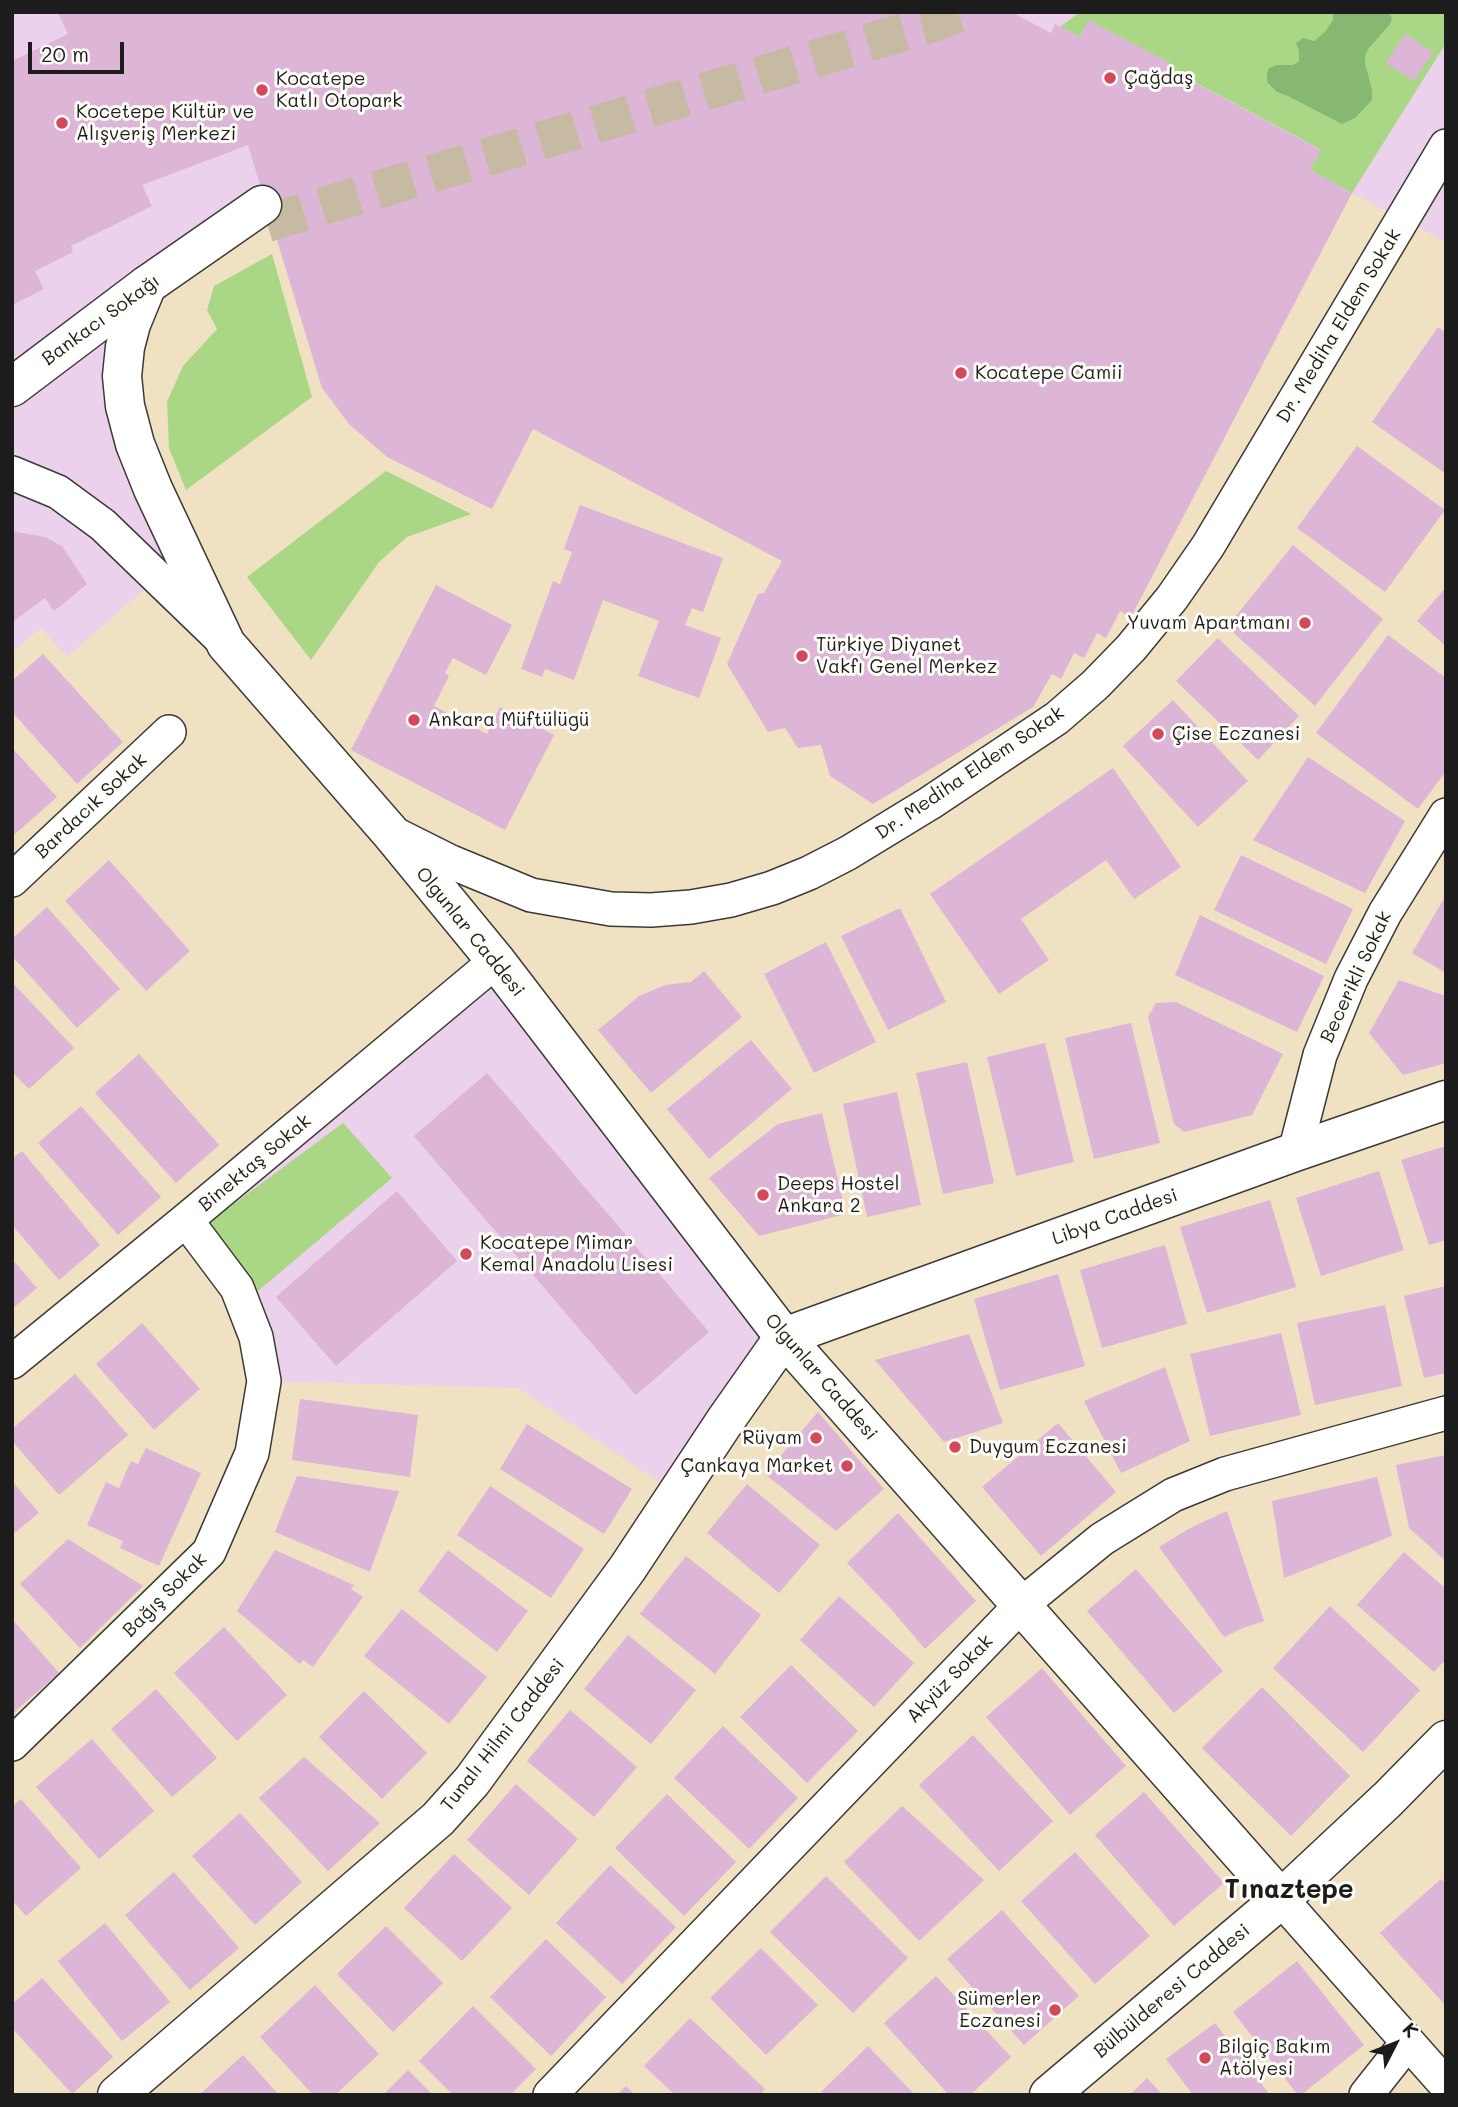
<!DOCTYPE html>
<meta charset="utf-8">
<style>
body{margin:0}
#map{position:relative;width:1458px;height:2107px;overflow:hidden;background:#f0e1c3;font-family:Mali,sans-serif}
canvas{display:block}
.frame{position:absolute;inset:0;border:14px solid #1c1c1c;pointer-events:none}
.north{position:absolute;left:1360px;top:2009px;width:70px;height:70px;-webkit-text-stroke:5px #fdfcf7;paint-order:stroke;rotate:48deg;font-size:19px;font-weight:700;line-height:28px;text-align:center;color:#1c1c1c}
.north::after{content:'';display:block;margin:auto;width:24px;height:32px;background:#1c1c1c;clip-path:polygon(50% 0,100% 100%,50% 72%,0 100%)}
.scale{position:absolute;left:28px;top:42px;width:96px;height:32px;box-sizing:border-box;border:4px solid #1c1c1c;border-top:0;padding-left:9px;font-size:21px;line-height:24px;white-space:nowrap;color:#1c1c1c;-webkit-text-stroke:5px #fdfcf7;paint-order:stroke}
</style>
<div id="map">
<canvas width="1458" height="2107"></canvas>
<div class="frame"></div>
<div class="north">K</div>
<div class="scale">20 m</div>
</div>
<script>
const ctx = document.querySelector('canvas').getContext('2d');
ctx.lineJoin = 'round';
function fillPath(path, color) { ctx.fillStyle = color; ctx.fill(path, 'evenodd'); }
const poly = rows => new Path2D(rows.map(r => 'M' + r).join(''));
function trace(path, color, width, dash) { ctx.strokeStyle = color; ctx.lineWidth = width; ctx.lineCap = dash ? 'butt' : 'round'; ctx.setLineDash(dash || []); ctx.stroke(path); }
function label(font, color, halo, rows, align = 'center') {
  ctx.font = font + ' Mali,sans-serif'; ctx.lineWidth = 6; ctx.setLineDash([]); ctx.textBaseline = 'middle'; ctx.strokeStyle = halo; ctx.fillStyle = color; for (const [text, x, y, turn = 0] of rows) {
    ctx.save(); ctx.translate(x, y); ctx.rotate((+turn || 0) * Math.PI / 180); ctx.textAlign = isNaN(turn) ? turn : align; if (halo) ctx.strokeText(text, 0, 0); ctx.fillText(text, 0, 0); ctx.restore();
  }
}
fillPath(poly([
 [12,12,963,12,924,26,267,223,191,255,125,347,180,548,158,577,67,657,41,628,12,653],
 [1011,12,1446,12,1446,242,1352,193,1320,150,1168,68,1170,63,1088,21,1080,37,1056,24,1051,33],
 [496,961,784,1337,676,1493,518,1388,264,1381,186,1220]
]), '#ebd1eb');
fillPath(poly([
 [1080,12,1446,12,1446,43,1352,193,1310,170,1320,149,1168,68,1170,63,1088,21,1080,37,1060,27],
 [272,254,312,397,186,490,169,448,167,402,183,366,217,329,207,310,214,286],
 [386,471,471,514,407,537,379,562,311,660,247,577],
 [343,1123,392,1178,258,1291,204,1226]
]), '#a9d785');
fillPath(poly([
 [1333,12,1388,12,1392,18,1390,24,1369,48,1365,56,1365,63,1372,90,1372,100,1355,118,1342,124,1288,96,1277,92,1267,82,1267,73,1269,68,1277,65,1293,65,1299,61,1299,51,1296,43,1303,38,1314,41,1325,32,1333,20]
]), '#86b872');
fillPath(poly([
 [58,12,1011,12,1051,33,1055,24,1080,37,1088,20,1170,63,1167,68,1321,150,1310,170,1352,193,1131,617,1120,611,1106,638,1097,633,1084,658,1074,653,1061,679,1052,674,1033,707,873,804,830,776,821,745,798,748,785,728,768,732,727,664,758,594,764,593,782,561,533,429,492,509,387,457,349,424,322,388,248,145,142,185,152,206,71,246,73,252,35,271,44,289,12,305,12,61,68,34],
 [1405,34,1433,52,1414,81,1386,63],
 [1438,327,1446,333,1446,474,1372,422],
 [1357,446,1445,510,1385,592,1297,528],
 [580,505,723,558,703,612,692,608,685,625,721,638,699,698,638,676,659,621,603,600,574,680,545,669,542,677,521,669,553,581,560,584,572,552,564,549],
 [12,531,45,537,62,546,87,584,54,611,45,598,14,621],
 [1293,545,1383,619,1315,706,1227,627],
 [436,585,512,625,486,675,453,658,445,673,449,676,434,706,487,734,500,707,554,735,505,830,351,750],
 [1446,587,1446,646,1417,621],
 [1388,635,1446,678,1446,771,1418,809,1316,733],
 [1218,638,1299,716,1258,760,1176,681],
 [43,654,123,742,77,784,12,712,12,681],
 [1173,700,1248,781,1198,827,1123,746],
 [12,748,57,797,14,835,12,833],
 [1308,757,1405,821,1365,893,1253,840],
 [1113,768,1181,867,1134,899,1106,860,1021,919,1049,960,999,994,930,894],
 [1241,855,1353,909,1326,964,1214,910],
 [109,860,190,951,146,991,65,901],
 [1446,895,1446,973,1412,953],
 [47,907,120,989,77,1028,12,956,12,939],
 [900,908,946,1002,888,1030,841,936],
 [1200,915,1324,976,1297,1032,1175,975],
 [826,942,876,1042,814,1073,764,974],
 [704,971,742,1017,651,1093,598,1030,639,996,665,985,691,982],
 [1399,980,1446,996,1446,1063,1403,1075,1369,1033],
 [12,982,74,1048,29,1089,12,1072],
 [1176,1002,1283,1054,1252,1115,1184,1132,1174,1124,1148,1017,1156,1003],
 [1131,1023,1160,1143,1094,1159,1065,1038],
 [751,1040,792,1089,709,1159,667,1109],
 [1045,1043,1074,1162,1016,1176,987,1057],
 [139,1054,219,1145,176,1183,95,1093],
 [967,1062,994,1183,943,1194,916,1073],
 [487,1073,709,1332,636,1395,414,1136],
 [897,1092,921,1205,867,1217,843,1104],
 [81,1106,161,1197,118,1235,38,1143],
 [822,1113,846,1214,759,1236,709,1178,778,1124],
 [1446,1146,1446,1240,1429,1245,1401,1160],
 [22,1151,100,1245,59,1280,12,1225,12,1159],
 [1379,1171,1404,1250,1321,1276,1296,1198],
 [397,1191,457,1261,336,1366,276,1297],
 [1270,1200,1296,1287,1207,1313,1180,1227],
 [1165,1245,1187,1324,1102,1348,1080,1270],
 [12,1259,37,1288,12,1309],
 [1058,1274,1085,1366,1000,1390,974,1299],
 [1446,1286,1446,1373,1424,1378,1404,1296],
 [1385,1305,1402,1386,1315,1405,1297,1323],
 [142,1323,200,1389,154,1430,96,1364],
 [1281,1333,1301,1415,1210,1436,1190,1354],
 [969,1334,1003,1423,944,1442,875,1360],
 [1165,1367,1190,1441,1121,1473,1084,1401],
 [75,1374,128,1435,59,1495,12,1441,12,1429],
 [300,1399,418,1415,410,1477,292,1460],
 [818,1412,884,1489,836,1531,765,1474],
 [1058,1423,1116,1492,1041,1556,982,1487],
 [527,1424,632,1489,604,1534,500,1469],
 [146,1448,201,1473,159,1566,120,1548,123,1541,87,1525,106,1482,119,1488,131,1461,138,1464],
 [1446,1455,1446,1561,1409,1528,1396,1465],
 [297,1476,399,1491,370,1572,275,1532],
 [1377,1477,1392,1536,1284,1578,1272,1501],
 [12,1481,39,1513,12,1535],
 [747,1484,820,1545,779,1593,707,1533],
 [490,1486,584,1549,551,1598,457,1535],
 [1227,1511,1264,1621,1243,1628,1224,1637,1159,1547,1190,1528],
 [898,1513,976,1601,925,1649,890,1608,847,1563],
 [68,1539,143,1586,80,1648,20,1584],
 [275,1550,354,1585,351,1589,363,1597,313,1667,303,1660,300,1664,237,1611],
 [448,1550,528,1611,497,1652,418,1591],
 [1404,1552,1446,1589,1446,1659,1434,1672,1357,1605],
 [686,1556,761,1615,715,1674,640,1614],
 [1136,1569,1223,1671,1174,1713,1087,1611],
 [839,1596,914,1663,874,1707,800,1640],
 [1330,1606,1420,1690,1363,1752,1273,1668],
 [402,1609,487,1677,449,1724,364,1656],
 [12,1619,59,1673,12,1714],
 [224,1627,287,1695,237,1741,174,1673],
 [628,1635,696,1690,651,1744,584,1689],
 [791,1665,858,1731,807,1783,740,1717],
 [1042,1668,1126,1766,1070,1815,986,1717],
 [1262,1687,1350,1776,1291,1836,1202,1748],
 [156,1689,217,1758,172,1797,111,1729],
 [364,1691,427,1753,382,1799,319,1737],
 [570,1710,637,1767,594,1817,527,1761],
 [723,1726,798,1798,749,1849,674,1778],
 [973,1735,1053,1821,999,1871,919,1785],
 [92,1739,154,1811,99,1859,36,1787],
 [304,1757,380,1823,328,1871,259,1798],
 [516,1784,578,1839,529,1895,467,1840],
 [1144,1792,1224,1883,1174,1926,1095,1835],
 [667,1794,736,1862,684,1916,615,1848],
 [21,1799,81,1868,26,1916,12,1900,12,1807],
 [902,1806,984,1880,919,1941,844,1862],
 [240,1813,302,1882,255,1925,192,1856],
 [1075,1852,1150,1936,1095,1984,1021,1901],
 [454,1854,512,1908,462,1961,404,1908],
 [610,1865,676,1927,622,1984,556,1923],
 [174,1872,239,1948,190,1990,125,1915],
 [826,1876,908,1958,853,2013,770,1932],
 [1441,1879,1446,1884,1446,2006,1380,1933],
 [1002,1910,1079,1996,1024,2045,947,1959],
 [105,1923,170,2002,122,2041,58,1961],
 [386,1926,443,1983,393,2032,337,1974],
 [546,1939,606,1997,551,2056,490,1997],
 [761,1948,818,2005,766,2055,710,1998],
 [1297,1961,1364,2045,1301,2095,1298,2095,1233,2012],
 [936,1976,1011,2057,970,2095,949,2095,884,2023],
 [42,1978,113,2057,72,2094,12,2028,12,2004],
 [315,1985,379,2054,335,2095,313,2095,260,2037],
 [473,2006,536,2069,510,2095,453,2095,419,2061],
 [690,2018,765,2089,760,2095,675,2095,644,2066],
 [1215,2023,1270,2095,1193,2095,1166,2059],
 [868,2046,915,2095,824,2095,821,2092],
 [243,2055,279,2095,199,2095],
 [408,2070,433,2095,383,2095],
 [1147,2078,1163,2095,1130,2095],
 [626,2086,635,2095,617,2095]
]), '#ddb5d7');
trace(poly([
 [267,223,924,26,963,12]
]), '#c6baa2', 38, [38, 19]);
const minor = poly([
 [12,473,58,492,103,525,219,637],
 [391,832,451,862,531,895,611,909,651,910,691,907,731,900,772,888,809,873,848,853,930,803,1057,718,1095,685,1131,648,1172,598,1208,546,1446,146],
 [12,880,169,732],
 [1295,1152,1320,1055,1351,979,1385,913,1446,815],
 [12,1362,186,1220,496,961],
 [12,1744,209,1552,252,1453,264,1381,256,1337,237,1288,186,1220],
 [1281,1899,1446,2085],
 [550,2095,1021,1605,1102,1539,1173,1495,1225,1474,1446,1413],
 [1366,2095,1407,2043]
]);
const tertiary = poly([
 [147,285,131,324,125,347,122,376,125,406,135,444,153,489,226,644,390,832,496,961,784,1337,1281,1899]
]);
const secondary = poly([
 [12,387,147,285,262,205],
 [117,2095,438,1819,472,1781,627,1569,725,1421,784,1337,1295,1152,1446,1100],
 [1049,2095,1281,1899,1388,1799,1446,1740]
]);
trace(minor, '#3c3a35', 36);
trace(tertiary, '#3c3a35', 41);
trace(secondary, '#3c3a35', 41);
trace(minor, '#fff', 33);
trace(tertiary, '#fff', 38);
trace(secondary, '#fff', 38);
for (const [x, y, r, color] of [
 [1110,78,7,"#d1495b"],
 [262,90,7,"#d1495b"],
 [62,123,7,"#d1495b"],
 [961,373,7,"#d1495b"],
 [1305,623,7,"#d1495b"],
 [802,656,7,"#d1495b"],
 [414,720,7,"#d1495b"],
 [1158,734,7,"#d1495b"],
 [763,1195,7,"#d1495b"],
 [466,1254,7,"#d1495b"],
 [816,1438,7,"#d1495b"],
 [955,1447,7,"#d1495b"],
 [847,1466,7,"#d1495b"],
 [1055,2010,7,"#d1495b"],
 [1205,2058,7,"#d1495b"]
]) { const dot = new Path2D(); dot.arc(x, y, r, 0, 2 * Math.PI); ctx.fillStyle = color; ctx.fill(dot); trace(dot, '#fdfcf7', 2.5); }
label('19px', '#1c1c1c', '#fdfcf7', [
 ["Çağdaş",1124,78],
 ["Kocatepe",276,79],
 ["Katlı Otopark",276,101],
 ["Kocetepe Kültür ve",76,112],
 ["Alışveriş Merkezi",76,134],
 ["Kocatepe Camii",975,373],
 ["Yuvam Apartmanı",1291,623,"right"],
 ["Türkiye Diyanet",816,645],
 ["Vakfı Genel Merkez",816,667],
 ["Ankara Müftülügü",428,720],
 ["Çise Eczanesi",1172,734],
 ["Deeps Hostel",777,1184],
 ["Ankara 2",777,1206],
 ["Kocatepe Mimar",480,1243],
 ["Kemal Anadolu Lisesi",480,1265],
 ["Rüyam",802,1438,"right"],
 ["Duygum Eczanesi",969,1447],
 ["Çankaya Market",833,1466,"right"],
 ["Sümerler",1041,1999,"right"],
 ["Eczanesi",1041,2021,"right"],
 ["Bilgiç Bakım",1219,2047],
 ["Atölyesi",1219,2069]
], 'left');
label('19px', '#1c1c1c', '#fdfcf7', [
 ["Bankacı Sokağı",101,320,-36],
 ["Dr. Mediha Eldem Sokak",1339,326,-59],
 ["Dr. Mediha Eldem Sokak",970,773,-34],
 ["Bardacık Sokak",91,806,-43],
 ["Olgunlar Caddesi",470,932,51],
 ["Becerikli Sokak",1356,977,-65],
 ["Binektaş Sokak",255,1163,-40],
 ["Libya Caddesi",1115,1217,-20],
 ["Olgunlar Caddesi",821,1377,49],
 ["Bağış Sokak",165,1595,-45],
 ["Akyüz Sokak",950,1679,-46],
 ["Tunalı Hilmi Caddesi",503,1735,-52],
 ["Bülbülderesi Caddesi",1172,1991,-40]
]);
label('bold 26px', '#1c1c1c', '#fdfcf7', [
 ["Tınaztepe",1289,1890]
]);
</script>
